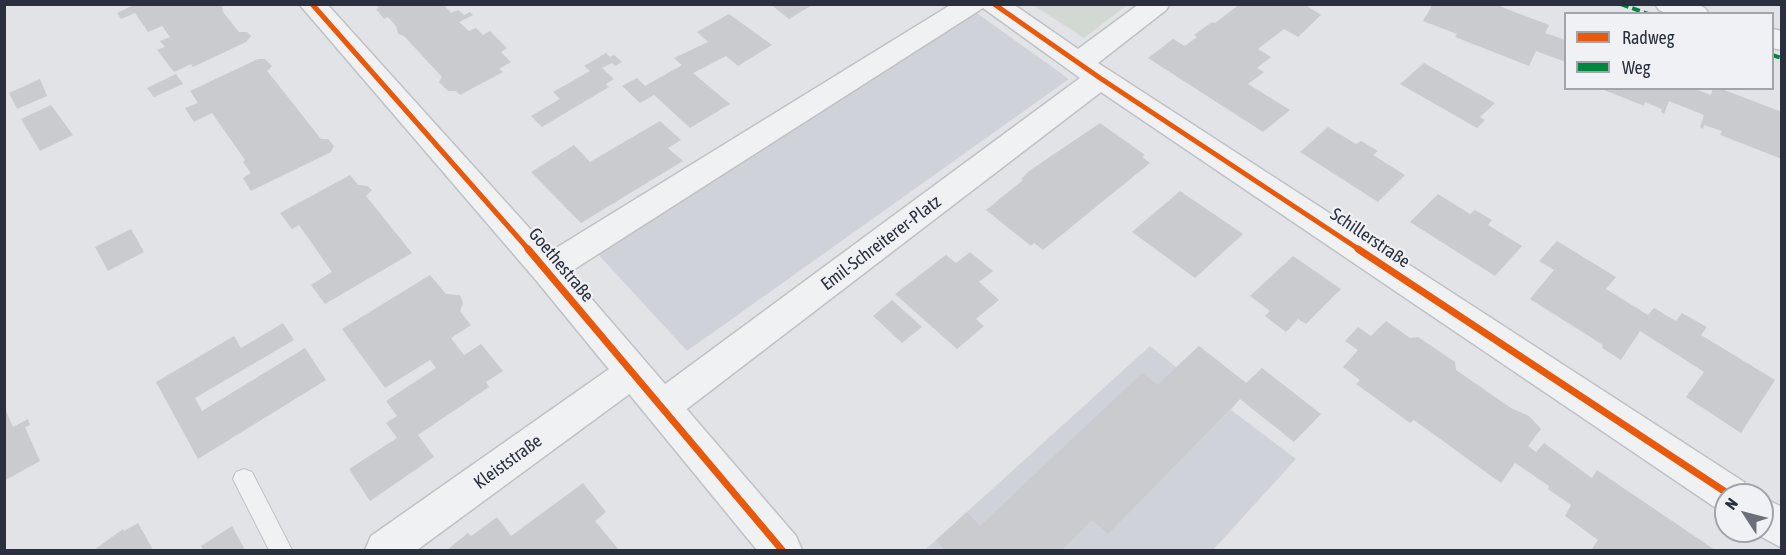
<!DOCTYPE html>
<meta charset="utf-8">
<style>
body{margin:0}
#map{position:relative;width:1786px;height:555px;overflow:hidden;background:#e1e3e6;font-family:"Asap Condensed",sans-serif}
canvas{display:block}
.frame{position:absolute;inset:0;border:6px solid #2a303d;pointer-events:none}
.legend{position:absolute;left:1564px;top:12px;width:210px;height:78px;box-sizing:border-box;background:#eff1f5;border:2px solid #a0a4ab;margin:0;padding:8px 10px;list-style:none;font-size:18px;color:#2a303d}
.legend li{display:flex;align-items:center;gap:12px;height:30px}
.legend b{width:30px;border:2px solid #a0a4ab}
.north{position:absolute;left:1714px;top:483px;width:60px;height:60px;box-sizing:border-box;background:#eff1f5;border:2px solid #a0a4ab;border-radius:50%;rotate:306deg;font-size:16px;font-weight:700;line-height:24px;text-align:center;color:#2a303d}
.north::after{content:'';display:block;margin:auto;width:21px;height:27px;background:#6a6f78;clip-path:polygon(50% 0,100% 100%,50% 72%,0 100%)}
</style>
<div id="map">
<canvas width="1786" height="555"></canvas>
<div class="frame"></div>
<ul class="legend">
<li><b style="height:8px;background:#e8590c"></b>Radweg</li>
<li><b style="height:8px;background:#00873e"></b>Weg</li>
</ul>
<div class="north">N</div>
</div>
<script>
const ctx = document.querySelector('canvas').getContext('2d');
ctx.lineJoin = 'round';
function fillPath(path, color) { ctx.fillStyle = color; ctx.fill(path, 'evenodd'); }
const poly = rows => new Path2D(rows.map(r => 'M' + r).join(''));
function trace(path, color, width, dash) { ctx.strokeStyle = color; ctx.lineWidth = width; ctx.lineCap = dash ? 'butt' : 'round'; ctx.setLineDash(dash || []); ctx.stroke(path); }
function label(font, color, halo, rows, align = 'center') {
  ctx.font = font + ' "Asap Condensed",sans-serif'; ctx.lineWidth = 4.5; ctx.setLineDash([]); ctx.textBaseline = 'middle'; ctx.strokeStyle = halo; ctx.fillStyle = color; for (const [text, x, y, turn = 0] of rows) {
    ctx.save(); ctx.translate(x, y); ctx.rotate((+turn || 0) * Math.PI / 180); ctx.textAlign = isNaN(turn) ? turn : align; if (halo) ctx.strokeText(text, 0, 0); ctx.fillText(text, 0, 0); ctx.restore();
  }
}
fillPath(poly([
 [974,11,1069,79,687,351,597,253],
 [1150,346,1176,367,1199,346,1250,386,1231,410,1296,459,1213,550,925,550]
]), '#d0d2d9');
fillPath(poly([
 [1033,5,1127,5,1084,38]
]), '#d2d9d2');
fillPath(poly([
 [376,4,443,4,451,13,458,10,464,15,470,12,473,15,459,22,469,31,476,28,483,35,490,31,507,48,501,52,511,62,499,69,503,72,460,95,456,91,448,91,439,82,442,77,404,36,398,34,396,26,388,17,384,19,376,9,379,8],
 [770,4,814,4,789,19],
 [1240,4,1304,4,1321,15,1298,37,1284,29,1258,49,1271,57,1257,68,1264,72,1248,84,1290,110,1263,132,1148,58,1173,39,1185,46,1197,37,1194,35,1212,22,1215,23],
 [1433,4,1494,4,1549,25,1545,33,1566,40,1566,62,1536,51,1529,66,1455,37,1457,34,1423,21],
 [134,5,218,5,222,6,223,12,239,32,247,32,251,36,246,42,193,67,191,64,174,72,157,50,165,47,160,41,170,37,162,26,148,32,135,13,121,19,117,13],
 [729,14,772,45,738,66,726,56,693,73,730,104,690,128,654,95,640,103,622,86,637,78,645,86,682,65,674,58,708,42,697,32],
 [606,53,610,57,614,55,622,62,615,66,612,63,602,68,614,79,606,84,609,87,542,127,531,116,560,99,553,92,590,71,584,66],
 [258,59,265,59,272,66,267,71,276,82,321,139,328,139,334,146,331,152,251,191,243,178,251,173,243,162,245,160,212,113,194,122,185,108,198,103,190,91],
 [1424,63,1495,103,1480,117,1485,120,1477,128,1400,84],
 [176,74,183,84,154,97,147,88],
 [40,79,47,96,17,109,9,93],
 [1599,88,1692,88,1711,95,1713,88,1719,88,1782,112,1782,159,1720,135,1722,131,1704,125,1703,129,1700,127,1704,115,1669,101,1664,114,1661,112,1662,109,1645,102,1644,106],
 [51,105,73,135,40,151,21,119],
 [660,121,681,140,668,148,683,161,581,223,531,172,574,145,590,162],
 [1100,123,1145,155,1142,157,1150,163,1043,250,1034,243,1031,246,986,210,1023,180,1021,179,1029,171],
 [1328,127,1356,144,1361,141,1378,151,1373,155,1405,175,1378,202,1300,152],
 [350,175,358,185,367,186,372,190,366,196,412,253,325,304,311,285,332,272,299,225,292,229,280,213],
 [1180,191,1243,234,1195,278,1132,232],
 [1438,194,1470,214,1475,210,1492,220,1488,225,1522,246,1495,276,1410,222],
 [131,229,144,252,108,271,95,247],
 [1557,241,1616,277,1606,289,1648,315,1654,308,1676,321,1682,313,1707,327,1701,335,1775,380,1741,433,1686,397,1704,372,1684,359,1640,331,1621,360,1602,348,1603,345,1530,299,1554,270,1539,261],
 [970,252,993,271,979,282,999,300,976,319,984,326,957,349,895,294,946,255,956,263],
 [1293,256,1341,289,1306,324,1298,319,1286,332,1265,316,1270,311,1250,296],
 [430,275,446,294,460,295,463,303,460,311,471,325,451,338,464,355,481,344,503,371,486,382,489,387,418,435,434,457,370,501,349,469,397,438,386,423,397,416,386,401,436,368,430,360,385,388,342,329],
 [892,300,922,327,902,343,873,316],
 [1386,321,1410,338,1418,337,1455,362,1456,370,1511,408,1529,416,1541,429,1528,446,1536,452,1544,443,1592,478,1597,470,1715,550,1591,550,1598,540,1565,516,1571,505,1548,489,1549,486,1515,463,1501,483,1414,420,1410,423,1356,384,1360,380,1343,367,1358,350,1345,341,1358,327,1371,336],
 [283,323,294,340,195,398,202,411,305,348,326,380,198,459,156,382,234,336,241,348],
 [1199,346,1246,383,1262,368,1321,414,1294,442,1240,399,1108,534,1092,520,1062,550,945,550,936,540,967,512,980,526,1142,373,1158,385],
 [4,406,13,427,28,419,30,425,25,427,40,461,4,481],
 [583,483,606,512,595,521,619,550,447,550,468,533,471,536,497,517,511,536],
 [138,523,153,550,94,550,123,529,124,531],
 [232,526,245,550,203,550,201,546]
]), '#cacbce');
const service = poly([
 [244,469,252,472,292,550,269,550,233,479,236,472,244,469]
]);
const minor = poly([
 [952,4,1013,4,1078,49,1139,4,1170,4,1166,10,1098,63,1744,482,1749,495,1726,495,1726,512,1716,508,1101,92,675,418,662,423,649,418,644,407,649,396,1080,78,983,8,559,279,547,283,535,279,531,270,535,261,952,4],
 [1655,4,1696,4,1705,8,1709,14,1668,14,1659,10,1655,4],
 [1772,29,1782,31,1782,50,1772,48,1772,29],
 [631,358,643,362,649,373,643,384,417,550,365,550,371,536,619,362,631,358],
 [1762,497,1782,507,1782,548,1751,531,1762,531,1762,497]
]);
const tertiary = poly([
 [299,4,327,4,559,261,796,536,802,550,757,550,535,279,299,4]
]);
trace(service, '#c0c1c4', 2);
trace(minor, '#c0c1c4', 3);
trace(tertiary, '#c0c1c4', 3);
fillPath(service, '#f0f1f3');
fillPath(minor, '#f0f1f3');
fillPath(tertiary, '#f0f1f3');
trace(poly([
 [1621,4,1648,14],
 [1772,55,1782,58]
]), '#00873e', 4, [8, 4]);
trace(poly([
 [312,4,529,250],
 [994,4,1100,78,1360,250]
]), '#e8590c', 5);
trace(poly([
 [528,249,782,550],
 [1358,249,1730,495]
]), '#e8590c', 7);
label('18px', '#2a303d', '#eff1f5', [
 ["Schillerstraße",1370,238,34],
 ["Emil-Schreiterer-Platz",881,243,-37],
 ["Goethestraße",561,265,50],
 ["Kleiststraße",508,462,-36]
]);
</script>
